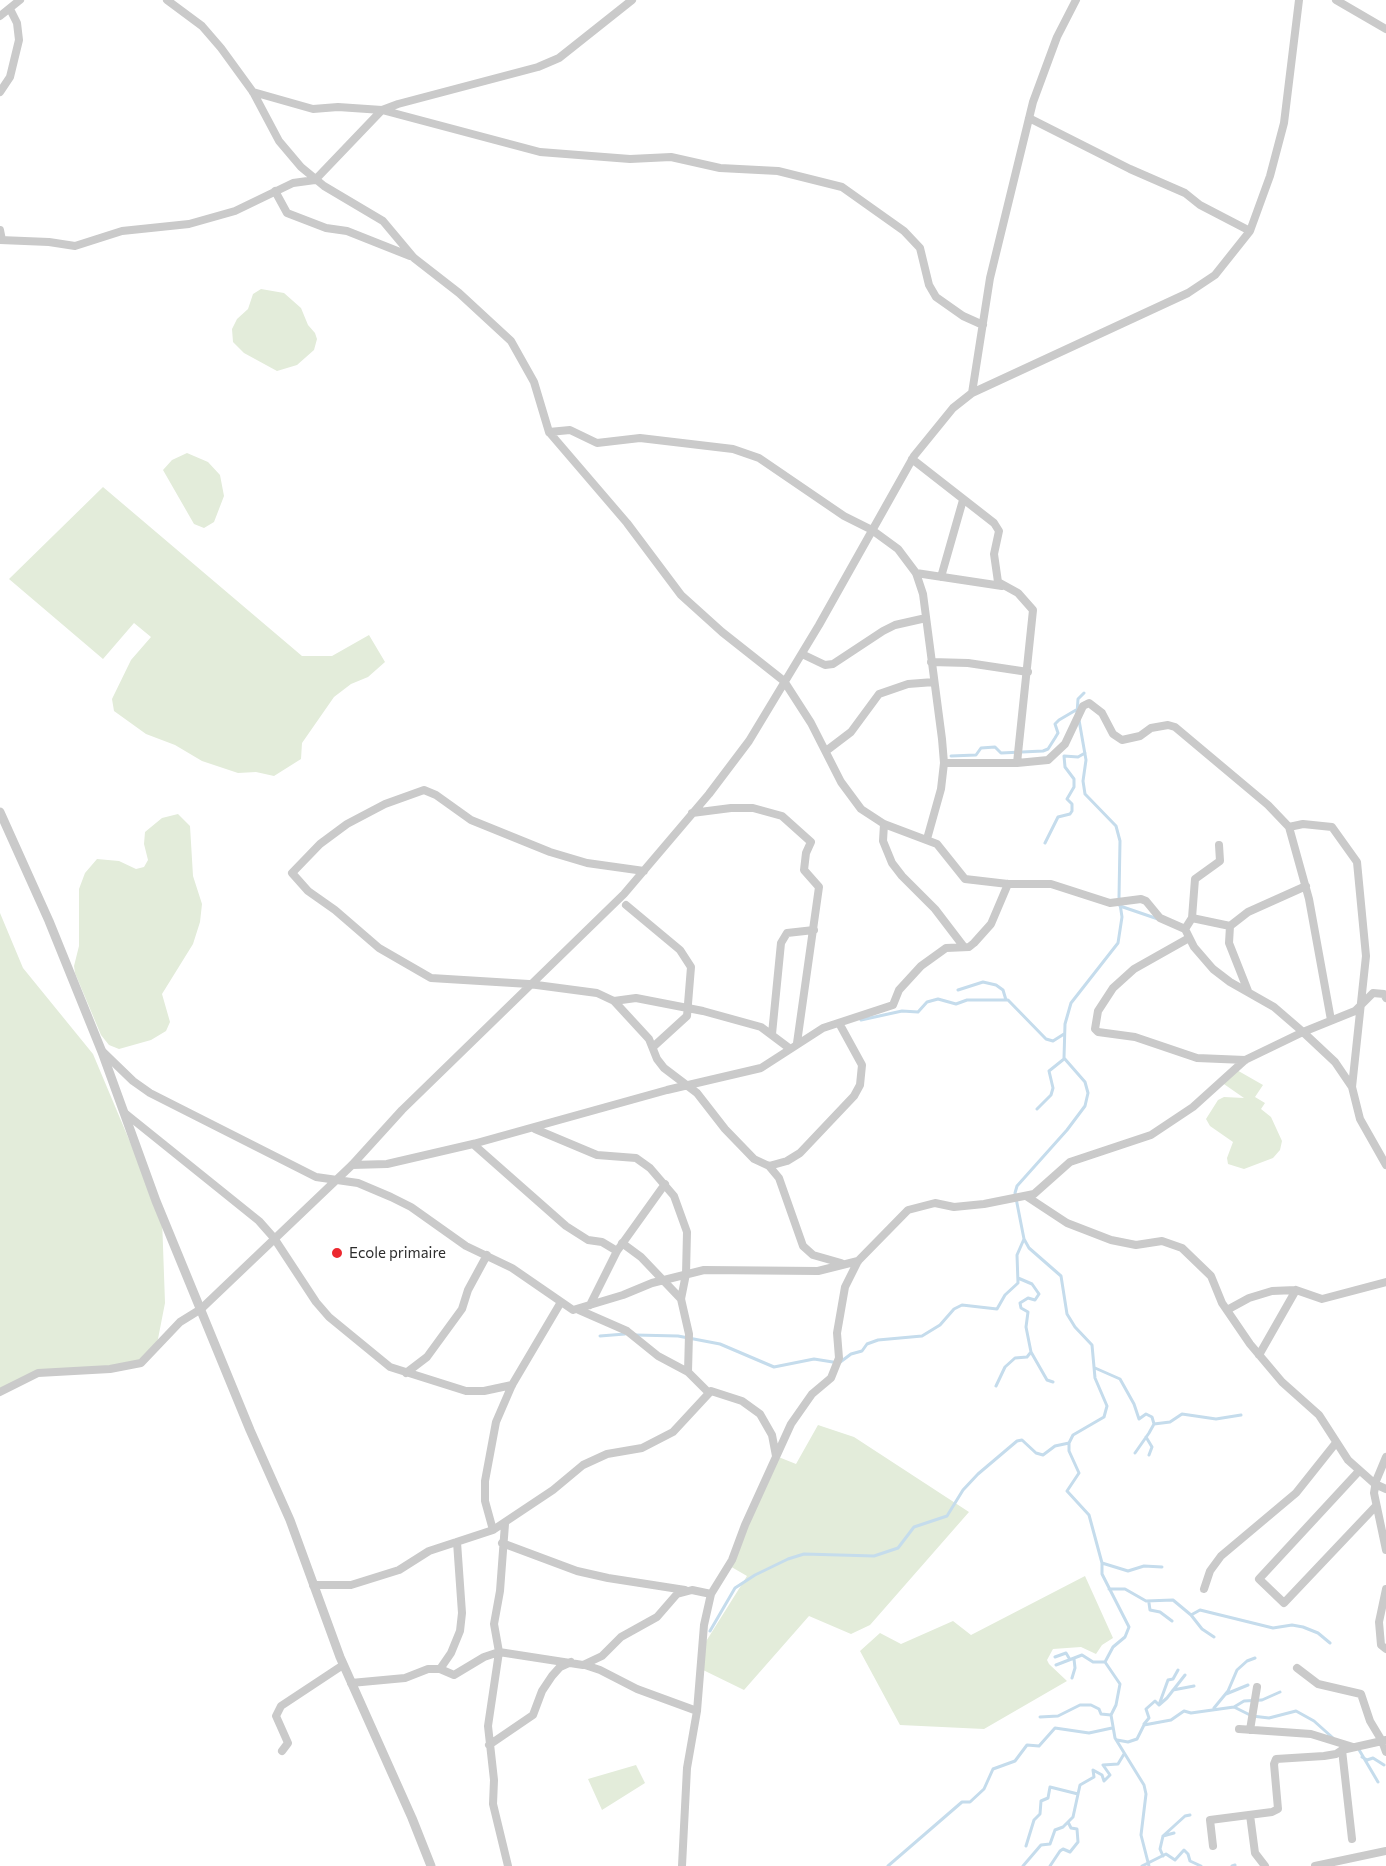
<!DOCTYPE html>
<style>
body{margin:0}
canvas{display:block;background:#fff}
</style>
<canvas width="1386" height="1866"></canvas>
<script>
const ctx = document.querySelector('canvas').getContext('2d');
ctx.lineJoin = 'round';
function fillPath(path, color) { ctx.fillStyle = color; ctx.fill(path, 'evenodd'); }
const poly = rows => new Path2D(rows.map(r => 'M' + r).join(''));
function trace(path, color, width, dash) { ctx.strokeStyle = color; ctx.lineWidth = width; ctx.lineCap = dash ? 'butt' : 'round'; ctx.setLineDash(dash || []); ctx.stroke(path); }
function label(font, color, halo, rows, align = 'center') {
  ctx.font = font + ' Commissioner,sans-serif'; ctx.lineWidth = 6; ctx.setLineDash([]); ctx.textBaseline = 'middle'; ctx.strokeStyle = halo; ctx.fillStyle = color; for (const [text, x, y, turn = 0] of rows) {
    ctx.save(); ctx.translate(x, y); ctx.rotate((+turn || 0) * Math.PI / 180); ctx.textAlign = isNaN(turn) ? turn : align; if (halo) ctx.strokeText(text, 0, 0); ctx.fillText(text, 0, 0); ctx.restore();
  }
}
fillPath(poly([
 [261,289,284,293,301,308,308,325,315,333,317,339,314,350,297,365,277,371,244,353,233,342,232,329,237,319,248,309,253,294],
 [187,453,208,462,220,475,224,496,214,522,204,528,194,524,163,470,172,460],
 [103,487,302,656,332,656,369,635,385,662,368,677,351,684,334,697,302,743,301,759,274,776,256,772,238,773,202,761,175,745,146,734,114,711,112,699,131,660,151,637,134,623,103,659,9,579],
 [178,814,190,826,193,876,202,904,200,922,193,944,162,994,170,1022,166,1031,151,1040,119,1049,109,1045,101,1035,75,973,74,966,79,946,79,889,85,873,97,859,119,861,136,869,144,867,148,860,144,844,145,832,162,818],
 [0,913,23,968,93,1054,162,1218,165,1303,157,1344,140,1361,109,1368,36,1371,0,1390],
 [1235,1069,1263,1085,1255,1097,1265,1103,1261,1109,1271,1117,1282,1141,1280,1150,1273,1158,1244,1169,1228,1164,1227,1158,1233,1142,1210,1126,1206,1119,1218,1100,1224,1097,1244,1098,1221,1082],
 [818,1425,854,1437,969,1512,870,1625,851,1634,809,1616,744,1690,701,1669,705,1643,747,1576,728,1565,776,1456,796,1464],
 [1085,1576,1113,1638,1102,1645,1096,1654,1081,1647,1053,1649,1047,1660,1049,1664,1067,1681,984,1729,900,1725,860,1651,880,1633,901,1644,953,1621,971,1635],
 [636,1765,645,1783,602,1810,588,1779]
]), '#e3ecda');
trace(poly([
 [1077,714,1078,699,1084,693],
 [1079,720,1086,760,1083,781,1085,794,1116,826,1120,841,1119,897,1122,917,1118,943,1071,1003,1065,1024,1064,1058,1085,1082,1088,1093,1085,1106,1067,1130,1017,1186,1015,1193,1024,1239,1029,1248,1061,1276,1067,1314,1075,1327,1092,1345,1095,1378,1107,1406,1104,1417,1073,1435,1069,1443,1069,1451,1079,1473,1067,1491,1089,1515,1102,1563,1102,1574,1129,1627,1125,1637,1113,1647,1105,1662,1120,1684,1116,1705,1111,1715,1115,1738,1144,1785,1146,1794,1141,1835,1149,1866],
 [951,756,976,755,981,748,995,747,1001,753,1043,751,1048,749,1055,738,1058,733,1055,724,1059,720,1076,710],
 [1045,843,1058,817,1070,814,1072,811,1072,804,1067,799,1074,787,1074,779,1065,767,1064,756,1078,757,1085,753],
 [1120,906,1158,919],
 [958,990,983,982,996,985,1003,990,1006,1000],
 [861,1020,902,1011,918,1012,927,1002,938,999,956,1004,967,1000,1008,1000,1046,1039,1053,1041,1064,1034],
 [1037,1109,1051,1095,1053,1088,1049,1071,1064,1059],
 [635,1335,678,1336,720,1344,774,1367,814,1359,839,1363,851,1354,862,1351,867,1344,878,1340,922,1336,940,1325,954,1309,962,1305,997,1309,1005,1295,1018,1283,1017,1255,1024,1239],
 [600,1336,625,1334],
 [1031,1352,1047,1380,1053,1382],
 [1095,1368,1120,1379,1134,1404,1139,1419,1146,1414,1152,1417,1154,1424,1149,1433,1135,1453],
 [996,1386,1005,1367,1015,1358,1027,1357,1031,1352,1026,1327,1028,1312,1021,1308,1020,1303,1028,1298,1035,1300,1039,1294,1032,1284,1018,1278],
 [1154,1424,1170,1422,1182,1414,1216,1419,1241,1415],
 [1146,1437,1152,1447,1149,1455],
 [1102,1563,1128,1571,1144,1566,1162,1567],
 [1109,1589,1125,1589,1146,1601,1173,1600,1191,1615,1200,1610,1273,1628,1292,1625,1303,1627,1318,1633,1330,1643],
 [1149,1603,1150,1610,1160,1612,1172,1621],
 [1191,1615,1202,1629,1214,1637],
 [710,1631,735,1588,755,1575,788,1559,804,1554,874,1556,898,1548,914,1527,947,1516,963,1490,978,1474,1017,1441,1022,1440,1036,1453,1043,1455,1055,1446,1069,1443],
 [1055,1657,1066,1653,1069,1658],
 [1056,1665,1082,1655,1093,1662,1105,1662],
 [1072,1678,1075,1668,1074,1659],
 [1173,1690,1194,1686],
 [1226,1694,1248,1685],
 [1160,1702,1168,1680,1173,1679,1178,1670],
 [1234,1707,1244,1701,1262,1700,1280,1692],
 [1214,1708,1228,1691,1237,1670,1247,1661,1255,1658],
 [1040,1717,1058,1716,1080,1705,1091,1705,1099,1709,1101,1714,1111,1715],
 [1144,1724,1149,1718,1146,1709,1155,1701,1159,1705,1167,1698,1185,1675],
 [1117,1740,1128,1742,1137,1739,1144,1725,1171,1720,1184,1711,1191,1713,1234,1707,1252,1716,1269,1718,1296,1711,1314,1721,1333,1738],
 [1358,1748,1378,1782],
 [1362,1757,1367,1760,1373,1758,1384,1765],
 [1163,1836,1174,1833],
 [1026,1846,1034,1820,1040,1814,1041,1801,1048,1798,1050,1787,1078,1794],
 [1163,1856,1160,1849,1163,1836,1185,1816,1190,1815],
 [888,1866,962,1802,970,1802,984,1789,993,1769,1015,1761,1027,1745,1039,1746,1055,1728,1089,1733,1112,1728],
 [1023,1866,1041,1845,1050,1844,1055,1830,1063,1827,1073,1817,1080,1785,1094,1777,1093,1770,1102,1775,1104,1781,1110,1775,1103,1765,1118,1764,1124,1754],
 [1050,1866,1060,1851,1063,1849,1070,1852,1078,1842,1077,1829,1071,1828,1068,1822],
 [1142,1866,1166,1854,1175,1860,1184,1850,1188,1854,1190,1861,1201,1866],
 [1232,1866,1235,1865]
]), '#c5dcec', 3);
trace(poly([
 [167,0,202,26,221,48,253,92,279,141,301,167,324,186,383,221,414,258,459,293,511,341,534,382,549,432,627,523,681,595,722,632,784,681,811,723,841,782,861,809,884,824,937,844,965,879,1008,884,1051,884,1110,903,1141,899,1146,901,1160,918,1185,929,1194,947,1213,969,1230,982,1274,1007,1303,1032,1355,1011,1373,993,1384,994,1386,998],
 [1336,0,1386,29],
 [0,16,20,0],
 [0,92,10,77,19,40,17,23,10,9],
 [253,92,313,109,338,107,382,110,540,152,630,159,671,157,720,168,778,171,842,187,904,231,920,248,929,285,936,297,963,316,983,325],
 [1029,118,1130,169,1185,193,1200,205,1250,231],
 [275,191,287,213,326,228,347,231,410,256],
 [0,230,2,240],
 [0,240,49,242,75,246,122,231,189,224,235,211,293,183,315,180,382,110,398,104,538,67,559,58,632,0],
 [972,393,990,278,1033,102,1057,37,1076,0],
 [549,432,570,430,597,443,640,438,733,449,759,458,844,516,872,530,898,549,916,573,923,594,942,739,944,763,941,789,927,839],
 [912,459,994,523,999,531,994,554,998,582,1018,593,1033,610,1017,763],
 [916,573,1002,586],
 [941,577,963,500],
 [802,654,825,665,833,664,883,631,895,625,926,618],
 [931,662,968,663,1028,672],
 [826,751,851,732,879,694,908,684,934,682],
 [944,763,1017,763,1048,760,1065,744,1083,706,1089,703,1102,713,1113,734,1122,740,1140,736,1151,728,1168,725,1175,727,1268,805,1289,827,1309,899,1331,1020],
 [692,813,731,808,753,808,782,816,811,842,806,853,804,870,819,887,797,1043],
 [884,824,883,841,892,863,902,876,935,909,964,947],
 [1289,827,1303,824,1332,827,1357,862,1366,956,1352,1087,1360,1119,1386,1165],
 [644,871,587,863,550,852,471,820,436,795,424,790,385,804,347,824,320,844,292,873,308,891,335,910,379,948,431,978,529,984,597,993,614,1001,649,1039,657,1059,664,1068,697,1093,725,1129,754,1159,769,1166,787,1161,800,1153,854,1096,860,1085,862,1065,839,1023],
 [626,905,680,950,691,967,687,1016,653,1047],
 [1192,918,1230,926],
 [1185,929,1192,918,1195,879,1220,861,1219,845],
 [1189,938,1134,969,1113,988,1098,1011,1095,1029,1098,1032,1135,1037,1197,1058,1245,1060],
 [1248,991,1229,943,1230,926,1248,912,1306,886],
 [614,1001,636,998,703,1011,761,1027,789,1048],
 [772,1034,781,943,787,933,814,930],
 [103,1052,133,1081,150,1093,316,1177,358,1183,391,1197,411,1207,466,1246,512,1268,573,1310,623,1295,652,1283,704,1270,818,1271,858,1261],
 [126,1114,259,1221,274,1238,316,1302,329,1317,390,1367,466,1391,484,1391,512,1385],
 [535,1129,597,1155,636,1158,650,1168,674,1196,687,1232,686,1274,681,1299,689,1334,688,1372],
 [473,1144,566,1226,588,1240,602,1242,617,1251],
 [352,1165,387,1164,473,1144,667,1090,761,1068,823,1028,893,1005,899,990,921,966,946,948,969,947,974,943,991,924,1008,884],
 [769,1166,779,1178,803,1246,813,1255,841,1263],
 [1026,1196,1067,1223,1111,1240,1136,1245,1162,1241,1182,1248,1211,1276,1222,1303,1250,1344,1282,1382,1319,1415,1348,1460,1375,1484,1386,1489],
 [622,1243,641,1257,681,1299],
 [590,1305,617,1251,665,1184],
 [579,1310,627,1331,658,1356,688,1372,708,1392],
 [1227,1310,1249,1298,1272,1291,1296,1290,1322,1299,1386,1282],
 [1259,1355,1296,1290],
 [406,1373,427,1357,462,1309,468,1290,487,1255],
 [0,1392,38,1373,110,1369,141,1363,180,1322,201,1309,352,1165,402,1110,624,894,709,794,749,741,819,625,914,456,953,408,972,393,1188,293,1215,275,1250,231,1270,176,1284,123,1299,0],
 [1386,1457,1376,1481,1374,1493,1386,1550],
 [1359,1471,1259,1579,1284,1603,1375,1507],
 [505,1524,500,1591,494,1624,499,1652,488,1726,494,1780,493,1804,508,1866],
 [493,1530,485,1501,485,1481,496,1422,512,1385,561,1302],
 [502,1543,577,1571,608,1578,685,1590],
 [313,1585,351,1585,399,1570,429,1551,493,1530,553,1490,583,1465,607,1454,642,1448,673,1432,711,1391,742,1401,760,1414,772,1435,776,1456],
 [1204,1589,1210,1571,1221,1556,1296,1493,1335,1444],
 [1386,1589,1379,1622,1381,1645,1386,1649],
 [585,1665,600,1670,637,1689,697,1711],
 [1297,1668,1318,1684,1361,1694,1370,1721,1382,1741,1342,1750,1352,1839],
 [440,1669,451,1653,460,1631,462,1613,457,1542],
 [351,1683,405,1678,428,1669,440,1669,454,1675,484,1657,499,1652,583,1665,602,1656,621,1637,657,1617,677,1594,692,1590,711,1594],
 [1239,1729,1311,1734,1353,1747],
 [1250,1730,1257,1687],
 [1385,1740,1382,1741,1386,1752],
 [489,1745,533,1715,542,1691,552,1676,560,1667,571,1662],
 [282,1751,288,1743,276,1716,281,1706,343,1665],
 [1250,1815,1255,1853,1265,1866],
 [1213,1846,1210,1820,1272,1812,1278,1809,1274,1764,1276,1759,1324,1756,1336,1754,1342,1750],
 [682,1866,687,1768,697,1711,704,1625,711,1594,732,1560,745,1525,791,1424,812,1394,831,1378,839,1358,837,1333,845,1287,858,1261,908,1210,935,1203,954,1207,984,1204,1034,1194,1070,1162,1151,1135,1193,1107,1245,1060,1303,1032,1335,1062,1352,1087],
 [1315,1866,1386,1851]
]), '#cacaca', 8);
trace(poly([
 [0,812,49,921,102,1052,156,1201,250,1430,290,1520,340,1657,412,1818,431,1866]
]), '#cacaca', 9);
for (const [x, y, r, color] of [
 [337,1253,6,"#ec282f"]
]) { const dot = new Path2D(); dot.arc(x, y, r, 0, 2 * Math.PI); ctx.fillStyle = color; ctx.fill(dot); trace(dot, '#fff', 2); }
label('15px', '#2d2d2d', '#fff', [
 ["Ecole primaire",349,1253]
], 'left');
</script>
